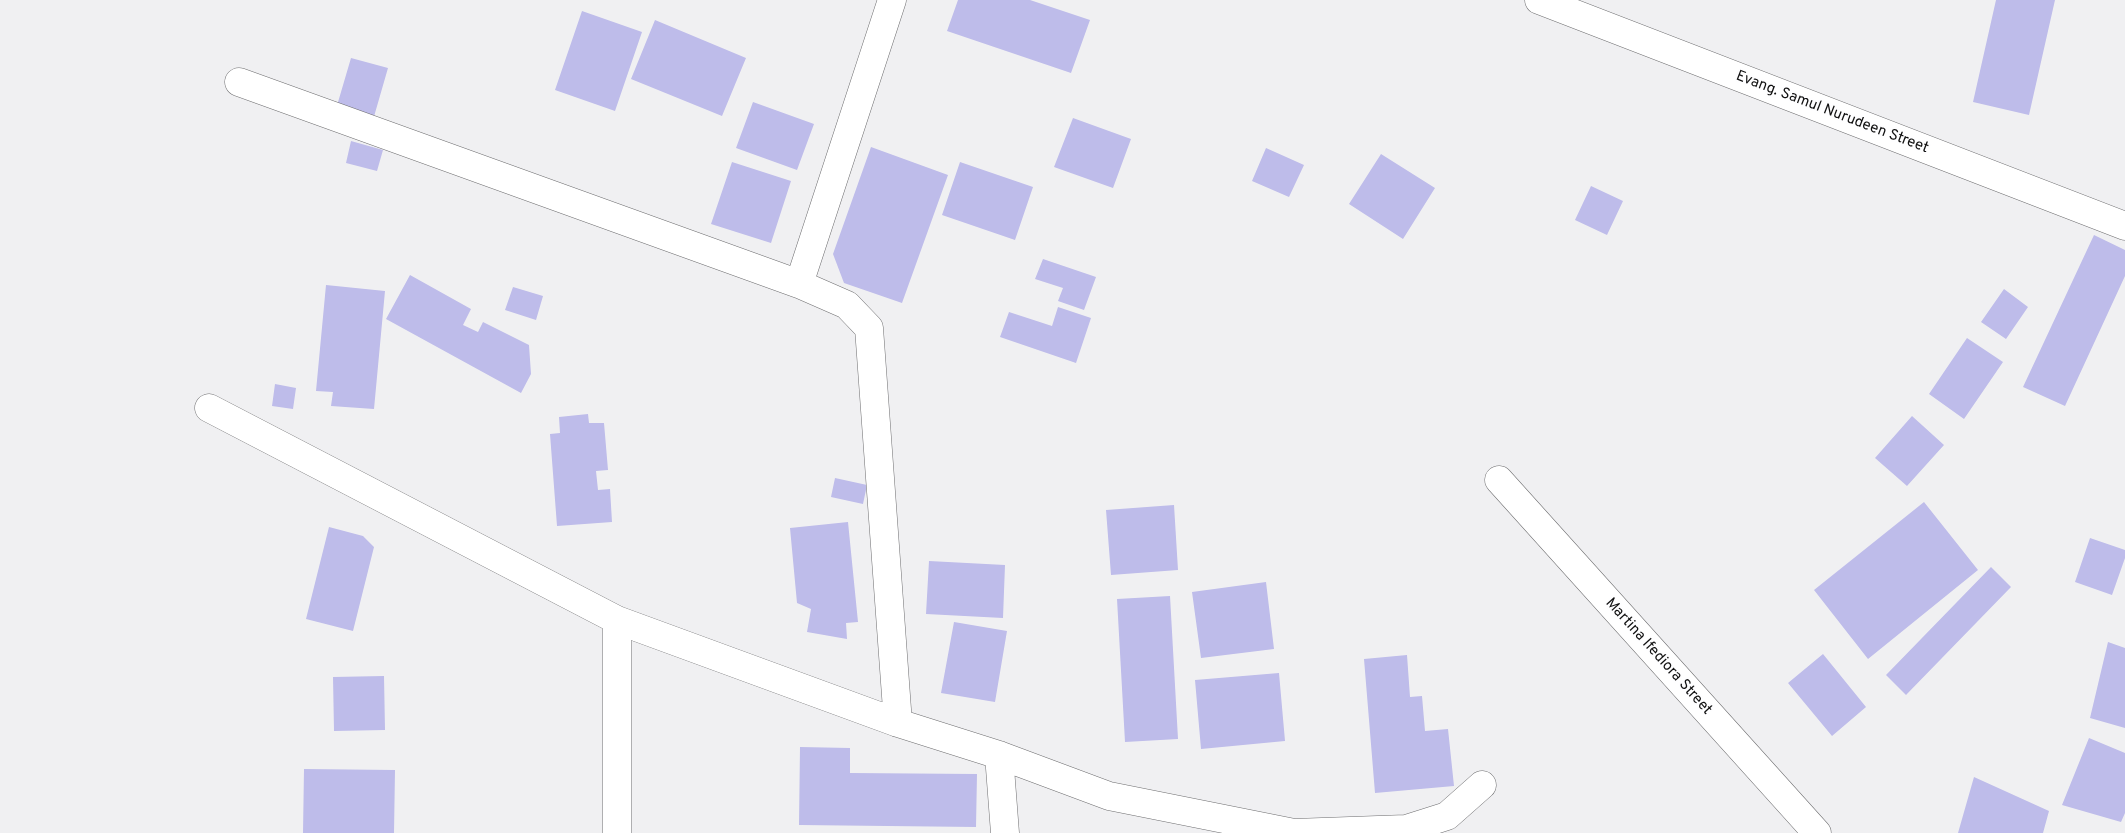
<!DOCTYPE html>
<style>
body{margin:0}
canvas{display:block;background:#f0f0f2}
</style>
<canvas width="2125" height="833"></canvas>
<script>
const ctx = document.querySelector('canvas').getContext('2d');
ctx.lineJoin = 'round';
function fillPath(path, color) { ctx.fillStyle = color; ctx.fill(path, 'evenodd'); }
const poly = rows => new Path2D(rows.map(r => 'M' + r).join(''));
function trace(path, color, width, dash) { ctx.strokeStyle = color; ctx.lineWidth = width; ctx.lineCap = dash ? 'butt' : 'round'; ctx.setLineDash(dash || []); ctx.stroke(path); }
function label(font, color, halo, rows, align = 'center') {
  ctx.font = font + ' Overpass,sans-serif'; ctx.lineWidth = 4; ctx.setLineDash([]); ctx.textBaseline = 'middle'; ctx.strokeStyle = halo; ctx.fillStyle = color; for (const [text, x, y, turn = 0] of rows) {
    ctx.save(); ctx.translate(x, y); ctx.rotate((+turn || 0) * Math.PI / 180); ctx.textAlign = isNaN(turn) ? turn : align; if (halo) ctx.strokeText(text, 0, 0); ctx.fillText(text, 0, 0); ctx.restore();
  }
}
fillPath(poly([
 [958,0,1030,0,1090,20,1071,73,947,31],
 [1996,0,2055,0,2029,115,1973,102],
 [582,11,642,32,615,111,555,90],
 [655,20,746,58,722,116,631,79],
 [351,58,388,68,373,120,336,109],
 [753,102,814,124,797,170,736,148],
 [1073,118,1131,139,1113,188,1054,167],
 [351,141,383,150,377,171,346,163],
 [871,147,948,175,902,303,844,283,833,254],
 [1266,148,1304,165,1289,197,1252,181],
 [1381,154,1435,188,1403,239,1349,204],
 [732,162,791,181,771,243,711,224],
 [960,162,1033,187,1015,240,942,215],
 [1591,186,1623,201,1607,235,1575,220],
 [2094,235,2125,250,2125,276,2065,406,2023,387],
 [1043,259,1096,277,1084,310,1058,301,1063,288,1035,279],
 [410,275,471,309,463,325,478,332,483,322,529,345,531,374,521,393,386,319],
 [326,285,385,291,374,409,331,406,333,392,316,391],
 [513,287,543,296,536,320,505,310],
 [2004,289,2028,307,2006,339,1981,322],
 [1058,307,1091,318,1076,363,1000,337,1009,312,1052,326],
 [1967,338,2003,362,1964,419,1929,394],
 [275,384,296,388,293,409,272,406],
 [588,414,589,423,604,423,608,470,596,471,598,490,610,489,612,522,557,526,550,434,560,433,559,417],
 [1912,416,1944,445,1907,486,1875,458],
 [835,478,867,485,863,504,831,497],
 [1924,502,1978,570,1868,659,1814,590],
 [1174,505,1178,570,1111,575,1106,510],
 [848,522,858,622,846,623,847,639,807,632,811,609,797,603,790,528],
 [329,527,363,536,374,547,353,631,306,619],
 [2090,538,2125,550,2125,558,2112,595,2075,582],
 [929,561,1005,565,1003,618,926,614],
 [1991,567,2011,587,1906,695,1886,675],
 [1266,582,1274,649,1201,658,1192,592],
 [1170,596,1178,739,1125,742,1117,599],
 [954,622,1007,631,995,702,941,693],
 [2108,642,2125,648,2125,728,2090,718],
 [1823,654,1866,707,1832,736,1788,683],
 [1407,655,1410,697,1422,696,1425,731,1448,729,1454,786,1375,793,1364,659],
 [1279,673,1285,741,1201,749,1195,680],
 [384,676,385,730,334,731,333,677],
 [2089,738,2125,753,2125,813,2121,822,2062,805],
 [800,747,850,748,850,773,977,774,976,827,799,825],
 [304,769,395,770,394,833,303,833],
 [1974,777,2049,811,2043,833,1958,833]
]), '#bebcea');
const minor = poly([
 [1539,0,2125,226],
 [239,82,799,284,847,305,869,328,898,723],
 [799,284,892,0],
 [209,408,617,620,898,723,999,755,1109,796,1294,833,1406,829,1447,816,1482,785],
 [1499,480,1817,833],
 [617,620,617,833],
 [999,755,1005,833]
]);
trace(minor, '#6e6e70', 29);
trace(minor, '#fff', 28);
label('15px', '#101010', '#fefeff', [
 ["Evang. Samul Nurudeen Street",1832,113,21],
 ["Martina Ifediora Street",1658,657,48]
]);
</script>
